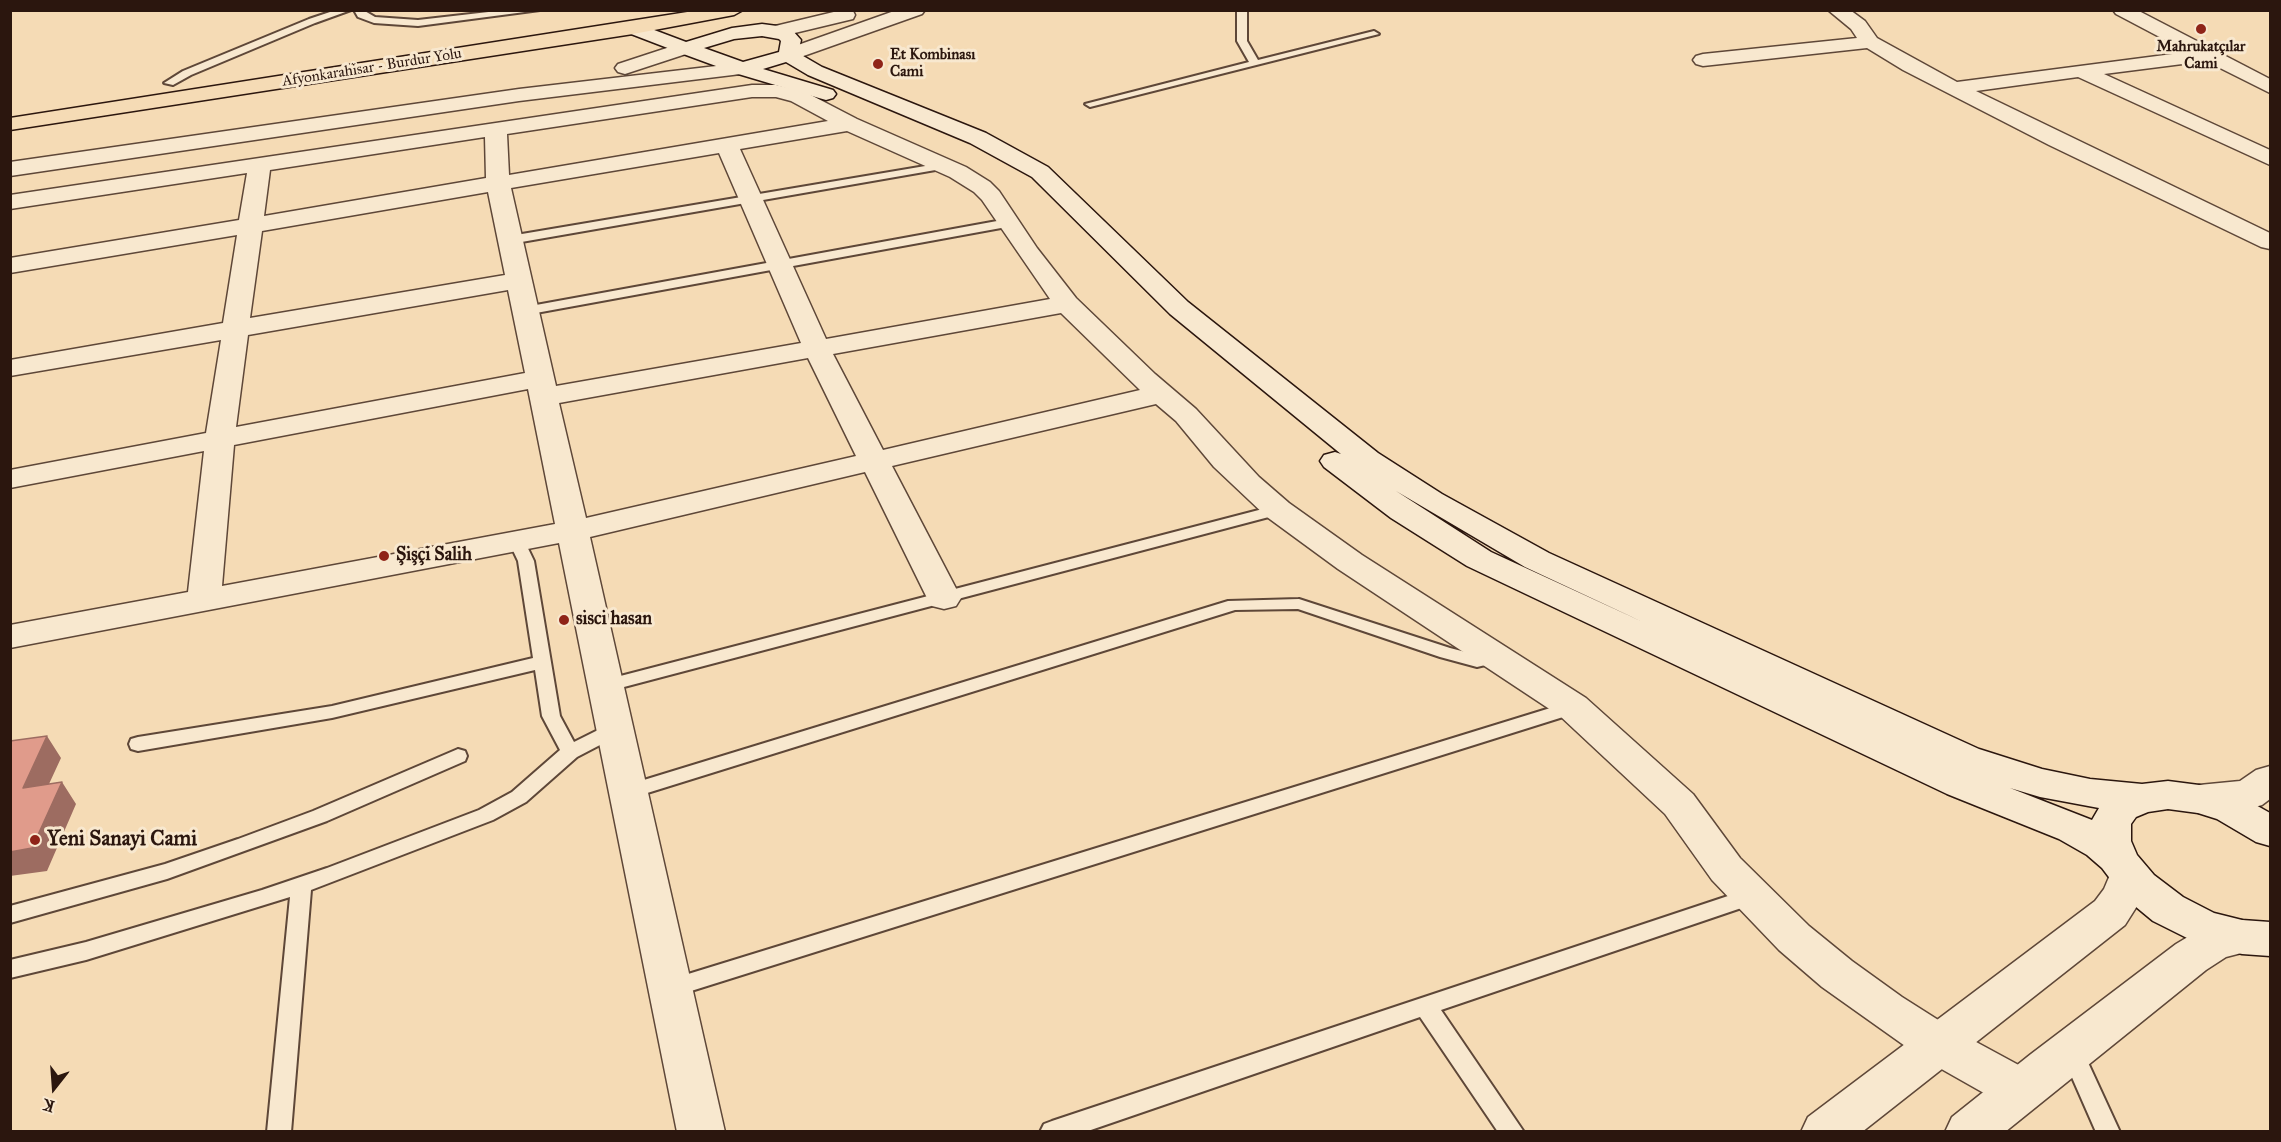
<!DOCTYPE html>
<meta charset="utf-8">
<style>
body{margin:0}
#map{position:relative;width:2281px;height:1142px;overflow:hidden;background:#f5dbb5;font-family:"IM FELL Great Primer",serif}
canvas{display:block}
.frame{position:absolute;inset:0;border:12px solid #2b160e;pointer-events:none}
.north{position:absolute;left:24px;top:1058px;width:60px;height:60px;-webkit-text-stroke:4px #f8e8cf;paint-order:stroke;rotate:197deg;font-size:16px;font-weight:700;line-height:24px;text-align:center;color:#2b160e}
.north::after{content:'';display:block;margin:auto;width:21px;height:27px;background:#2b160e;clip-path:polygon(50% 0,100% 100%,50% 72%,0 100%)}
</style>
<div id="map">
<canvas width="2281" height="1142"></canvas>
<div class="frame"></div>
<div class="north">K</div>
</div>
<script>
const ctx = document.querySelector('canvas').getContext('2d');
ctx.lineJoin = 'round';
const poly = rows => new Path2D(rows.map(r => 'M' + r).join(''));
function trace(path, color, width, dash) { ctx.strokeStyle = color; ctx.lineWidth = width; ctx.lineCap = dash ? 'butt' : 'round'; ctx.setLineDash(dash || []); ctx.stroke(path); }
function fillPath(path, color) { ctx.fillStyle = color; ctx.fill(path, 'evenodd'); }
function label(font, color, halo, rows, align = 'center') {
  ctx.font = font + ' "IM FELL Great Primer",serif'; ctx.lineWidth = 6; ctx.setLineDash([]); ctx.textBaseline = 'middle'; ctx.strokeStyle = halo; ctx.fillStyle = color; for (const [text, x, y, turn = 0] of rows) {
    ctx.save(); ctx.translate(x, y); ctx.rotate((+turn || 0) * Math.PI / 180); ctx.textAlign = isNaN(turn) ? turn : align; if (halo) ctx.strokeText(text, 0, 0); ctx.fillText(text, 0, 0); ctx.restore();
  }
}
const service = poly([
 [336,10,351,10,315,23,191,75,173,85,164,83,183,71,309,19,336,10],
 [354,10,363,10,375,17,418,20,506,10,540,10,418,26,374,23,358,17,354,10],
 [1237,10,1247,10,1247,41,1258,60,1374,31,1379,34,1090,107,1085,104,1249,62,1237,41,1237,10],
 [943,163,947,164,947,168,510,244,504,240,510,236,943,163],
 [1008,219,1012,220,1012,226,525,315,518,311,525,307,1008,219],
 [1278,505,1284,507,1286,510,1284,513,605,692,599,690,596,686,599,682,605,680,1278,505],
 [517,537,523,538,534,561,560,716,574,742,614,722,621,724,623,729,621,734,577,757,526,802,493,820,311,890,291,1132,267,1132,290,897,86,960,10,978,10,960,86,942,262,890,327,868,479,810,512,792,560,750,542,716,535,670,332,718,138,751,131,749,129,744,131,739,138,737,332,706,533,658,518,561,509,542,517,537],
 [1299,599,1450,648,1477,655,1496,651,1502,653,1505,657,1502,661,1477,667,1440,657,1298,609,1235,610,628,799,621,797,618,792,621,787,1228,601,1299,599],
 [1573,701,1579,702,1582,707,1579,712,672,997,664,995,661,988,664,981,672,979,1573,701],
 [458,749,465,751,467,756,465,761,327,821,167,879,10,923,10,906,165,864,238,839,313,811,458,749],
 [1752,888,1759,890,1762,896,1759,902,1441,1010,1524,1132,1498,1132,1420,1017,1085,1132,1040,1132,1044,1124,1052,1121,1752,888],
 [2071,1040,2079,1043,2120,1132,2096,1132,2060,1050,2063,1043,2071,1040]
]);
const minor = poly([
 [1828,10,1850,10,1865,21,1877,38,1957,82,2188,52,2116,14,2113,10,2137,10,2270,79,2270,93,2206,61,2104,74,2270,150,2270,165,2078,77,1976,91,2270,233,2270,249,2261,247,2049,145,1903,70,1867,48,1703,66,1696,64,1693,60,1696,56,1703,54,1857,38,1851,29,1828,10],
 [752,85,776,85,805,92,857,119,966,167,990,182,999,191,1037,248,1076,298,1155,374,1196,409,1259,477,1289,503,1362,555,1586,698,1693,794,1740,858,1809,926,1852,961,1902,997,1954,1030,2037,1075,2044,1090,2037,1105,2021,1111,2005,1105,1922,1058,1822,987,1779,950,1712,880,1665,814,1560,716,1338,569,1267,517,1214,467,1176,421,1156,404,892,466,961,598,956,606,944,609,932,606,927,598,865,472,590,537,725,1132,677,1132,559,543,10,648,10,625,188,592,204,451,10,488,10,470,206,433,221,340,10,376,10,360,223,323,237,235,10,273,10,258,239,220,247,173,10,209,10,195,752,85],
 [752,97,776,97,791,101,828,121,509,175,507,134,752,97],
 [847,131,950,177,974,192,982,200,1050,299,826,339,740,149,847,131],
 [485,137,486,178,264,216,270,170,485,137],
 [719,153,801,343,556,386,511,188,719,153],
 [488,192,505,275,250,318,262,231,488,192],
 [508,290,525,373,236,427,248,335,508,290],
 [1061,313,1140,390,883,450,833,354,1061,313],
 [808,358,856,456,586,518,559,403,808,358],
 [528,389,555,524,222,586,234,445,528,389]
]);
const tertiary = poly([
 [842,10,853,11,855,15,853,19,778,37,771,35,769,31,771,27,842,10],
 [897,10,925,10,922,14,795,59,781,59,778,55,781,51,897,10],
 [685,42,692,44,695,48,692,52,625,74,618,72,615,68,618,64,685,42],
 [742,63,749,65,752,69,749,73,519,101,10,176,10,162,519,89,742,63],
 [2270,766,2270,799,2262,805,2248,809,2199,813,2185,809,2180,799,2185,789,2199,785,2240,781,2256,770,2270,766],
 [2129,858,2143,863,2149,874,2144,895,2125,925,1862,1132,1801,1132,1808,1117,2095,901,2104,889,2115,863,2129,858],
 [2242,920,2257,925,2263,937,2257,949,2226,957,2206,970,2005,1132,1945,1132,1952,1117,2031,1054,2176,944,2201,929,2242,920]
]);
const secondary = poly([
 [633,22,686,42,732,28,762,24,785,27,793,31,801,40,798,53,822,67,986,133,1048,167,1188,302,1378,453,1442,494,1549,553,1979,749,2042,769,2090,779,2142,784,2168,781,2199,785,2245,799,2270,813,2270,846,2256,842,2217,819,2198,813,2168,809,2148,812,2136,817,2131,824,2131,841,2137,855,2154,875,2183,897,2214,913,2242,920,2270,922,2270,956,2242,954,2189,939,2153,921,2124,897,2102,868,2087,855,2059,839,1947,794,1467,566,1391,518,1324,467,1320,461,1324,455,1335,452,1341,454,1170,314,1032,177,970,143,808,75,786,62,763,69,833,90,836,94,833,98,826,100,819,98,735,73,678,52,626,32,624,28,626,24,633,22],
 [762,36,779,39,781,41,779,52,743,62,704,48,734,39,762,36],
 [1396,491,1525,567,1645,623,1491,552,1396,491],
 [2010,788,2040,797,2099,808,2092,820,2010,788]
]);
const trunk = poly([
 [700,10,743,10,734,15,633,34,10,130,10,118,700,10]
]);
trace(service, '#5e4738', 4);
trace(minor, '#5e4738', 3);
trace(tertiary, '#5e4738', 3);
trace(secondary, '#2b160e', 3);
trace(trunk, '#2b160e', 3);
fillPath(service, '#f8e8cf');
fillPath(minor, '#f8e8cf');
fillPath(tertiary, '#f8e8cf');
fillPath(secondary, '#f8e8cf');
fillPath(trunk, '#f5dbb5');
fillPath(poly([
 [47,736,61,758,37,810,23,788],
 [62,782,76,804,47,871,10,876,10,852]
]), '#9d6c61');
const building = poly([
 [47,736,23,788,62,782,32,848,10,852,10,741,47,736]
]);
fillPath(building, '#e09b8b');
trace(building, '#9d6c61', 1.5);
for (const [x, y, r, color] of [
 [2201,29,6,"#8f2418"],
 [878,64,6,"#8f2418"],
 [384,556,6,"#8f2418"],
 [564,620,6,"#8f2418"],
 [35,840,6,"#8f2418"]
]) { const dot = new Path2D(); dot.arc(x, y, r, 0, 2 * Math.PI); ctx.fillStyle = color; ctx.fill(dot); trace(dot, '#f8e8cf', 2); }
label('bold 15px', '#2b160e', '#f8e8cf', [
 ["Mahrukatçılar",2201,47],
 ["Cami",2201,64],
 ["Et Kombinası",890,55,"left"],
 ["Cami",890,72,"left"]
]);
label('15px', '#2b160e', '#f8e8cf', [
 ["Afyonkarahisar - Burdur Yolu",372,68,-9]
]);
label('bold 18px', '#2b160e', '#f8e8cf', [
 ["Şişçi Salih",396,556],
 ["sisci hasan",576,620]
], 'left');
label('bold 21px', '#2b160e', '#f8e8cf', [
 ["Yeni Sanayi Cami",47,840]
], 'left');
</script>
